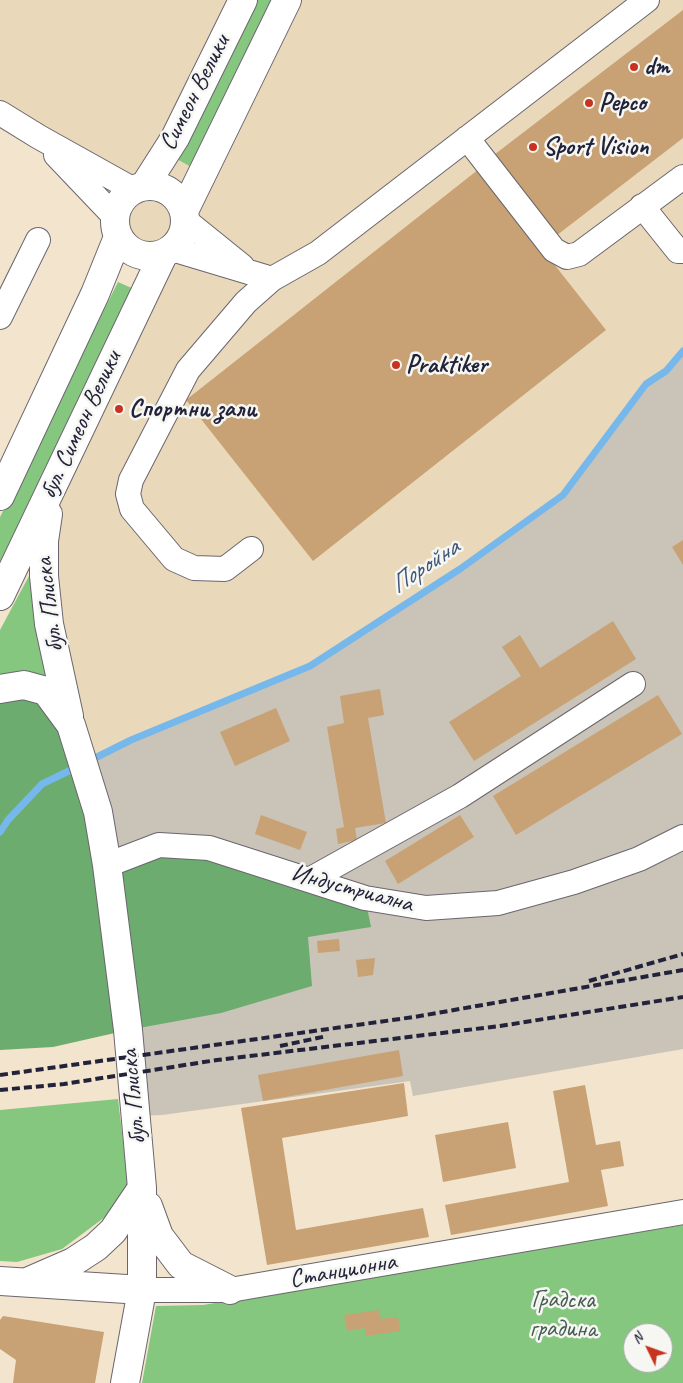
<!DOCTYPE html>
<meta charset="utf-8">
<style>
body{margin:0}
#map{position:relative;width:683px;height:1383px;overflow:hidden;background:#f3e4cd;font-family:Caveat,sans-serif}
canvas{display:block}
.north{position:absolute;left:623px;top:1323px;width:50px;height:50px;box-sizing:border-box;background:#f6f6f2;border:1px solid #a1a1a9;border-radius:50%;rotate:312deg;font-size:14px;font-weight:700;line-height:20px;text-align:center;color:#22223b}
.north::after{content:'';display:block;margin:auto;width:18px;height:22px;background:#c8321e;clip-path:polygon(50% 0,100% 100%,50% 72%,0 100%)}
</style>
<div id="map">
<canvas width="683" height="1383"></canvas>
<div class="north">N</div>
</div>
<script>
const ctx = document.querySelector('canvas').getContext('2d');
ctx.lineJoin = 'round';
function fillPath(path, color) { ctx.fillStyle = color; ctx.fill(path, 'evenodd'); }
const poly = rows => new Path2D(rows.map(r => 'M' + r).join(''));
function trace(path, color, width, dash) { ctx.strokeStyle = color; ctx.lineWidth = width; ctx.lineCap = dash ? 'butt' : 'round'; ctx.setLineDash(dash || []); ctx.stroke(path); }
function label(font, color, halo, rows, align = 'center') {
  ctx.font = font + ' Caveat,sans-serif'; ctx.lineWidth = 5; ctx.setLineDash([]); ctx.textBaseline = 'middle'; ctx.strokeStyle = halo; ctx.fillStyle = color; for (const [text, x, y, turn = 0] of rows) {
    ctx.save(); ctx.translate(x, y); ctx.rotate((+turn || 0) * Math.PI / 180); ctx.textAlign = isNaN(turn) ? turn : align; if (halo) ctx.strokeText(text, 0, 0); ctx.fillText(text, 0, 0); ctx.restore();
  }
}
fillPath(poly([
 [0,0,683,0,683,351,666,371,646,384,563,495,460,569,310,666,131,740,84,764,44,541,162,255,132,252,118,237,115,217,0,113]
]), '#e9d9ba');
fillPath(poly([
 [683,351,683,1049,413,1096,410,1081,162,1115,137,1116,84,764,131,740,310,666,460,569,563,495,646,384,666,371]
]), '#c9c3b8');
fillPath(poly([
 [253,0,275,0,193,168,175,158],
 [118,282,134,289,0,562,0,517],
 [29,576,49,686,0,679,0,630],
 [118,1099,128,1183,109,1214,62,1249,17,1262,0,1261,0,1110],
 [683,1225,683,1383,142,1383,156,1306,203,1305],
 [633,1333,663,1333,663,1363,633,1363]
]), '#86c77f');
fillPath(poly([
 [0,689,46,691,107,865,159,845,365,898,371,927,308,937,312,986,221,1013,128,1030,53,1047,0,1050]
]), '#6cac6e');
trace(poly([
 [89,761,131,740,310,666,460,569,563,495,646,384,666,371,683,351],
 [0,832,8,820,42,784,77,767]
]), '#76b8eb', 7);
fillPath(poly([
 [683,10,683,138,552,239,490,158],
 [479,169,606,330,313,561,186,400],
 [683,540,683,565,672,547],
 [613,621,636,659,474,761,449,722,521,676,502,647,520,635,540,668],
 [380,689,384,715,368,718,386,823,355,828,357,840,338,844,336,829,344,827,327,727,344,723,340,696],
 [658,695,682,734,516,835,493,796],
 [276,708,290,741,235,766,220,732],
 [261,815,307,832,300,850,255,834],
 [460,815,474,837,398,884,385,861],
 [339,939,340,951,318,953,317,941],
 [375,958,373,975,358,977,356,960],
 [399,1050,403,1076,263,1101,258,1075],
 [404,1083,408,1116,282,1138,296,1230,423,1208,429,1237,267,1265,241,1108],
 [585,1085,596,1145,620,1141,624,1166,601,1170,608,1206,451,1235,445,1205,569,1182,553,1091],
 [508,1122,516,1168,443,1182,435,1135],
 [379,1310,381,1319,398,1317,400,1331,366,1336,365,1328,347,1331,344,1315],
 [3,1316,104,1332,95,1383,13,1383,16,1360,0,1349,0,1320]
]), '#c8a274');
const minor = poly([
 [0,113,39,137,134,190],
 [467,138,554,250,567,257,579,254,683,177],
 [56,155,115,217],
 [642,206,678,251,683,251],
 [185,220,242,266],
 [172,249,272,279,318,253,647,0],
 [0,317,38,240],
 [251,549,225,569,194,568,174,559,132,509,128,494,131,480,188,370,246,302,272,279],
 [107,865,159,845,209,848,365,898,426,908,498,903,574,882,639,859,683,837],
 [309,880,460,796,633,684],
 [142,1290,230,1290,683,1212]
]);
const major = poly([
 [145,185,175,138,243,0],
 '115 221a35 35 0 1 1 70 0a35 35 0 1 1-70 0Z',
 [184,211,287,0],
 [0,496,95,294,118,237],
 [48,514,44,541,44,576,49,624,69,716],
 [0,596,163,255],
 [0,689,24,685,46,691,71,725,98,812,107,865,128,1030,142,1188,142,1290,125,1383],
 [148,1206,159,1236,181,1265,230,1290],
 [0,1281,142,1290],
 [27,1282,73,1262,96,1247,113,1231,142,1188]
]);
trace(minor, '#6b666e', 26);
trace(major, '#6b666e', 30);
trace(minor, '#fff', 24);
trace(major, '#fff', 28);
trace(poly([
 [589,981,683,954],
 [280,1046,327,1036],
 [0,1075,414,1017,683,970],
 [0,1090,64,1084,217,1060,500,1026,683,997]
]), '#22223b', 4, [8, 4]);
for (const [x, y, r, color] of [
 [634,67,5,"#c8321e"],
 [589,103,5,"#c8321e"],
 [533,147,5,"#c8321e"],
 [396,365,5,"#c8321e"],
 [119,409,5,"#c8321e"]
]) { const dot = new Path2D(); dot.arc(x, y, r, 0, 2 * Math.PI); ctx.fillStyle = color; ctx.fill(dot); trace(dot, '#f6f6f2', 2); }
label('bold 25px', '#22223b', '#f6f6f2', [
 ["dm",644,67],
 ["Pepco",599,103],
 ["Sport Vision",543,147],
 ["Praktiker",406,365],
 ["Спортни зали",129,409]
], 'left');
label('25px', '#22223b', '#f6f6f2', [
 ["Симеон Велики",195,93,-63],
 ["бул. Симеон Велики",81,425,-65],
 ["бул. Плиска",50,605,-97],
 ["Индустриална",352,889,15],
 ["бул. Плиска",134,1097,-95],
 ["Станционна",343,1271,-10]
]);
label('25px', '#455c53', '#f6f6f2', [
 ["Градска",563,1300],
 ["градина",563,1329]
]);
label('italic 26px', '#3f5679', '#f6f6f2', [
 ["Поройна",425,567,-34]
]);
</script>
